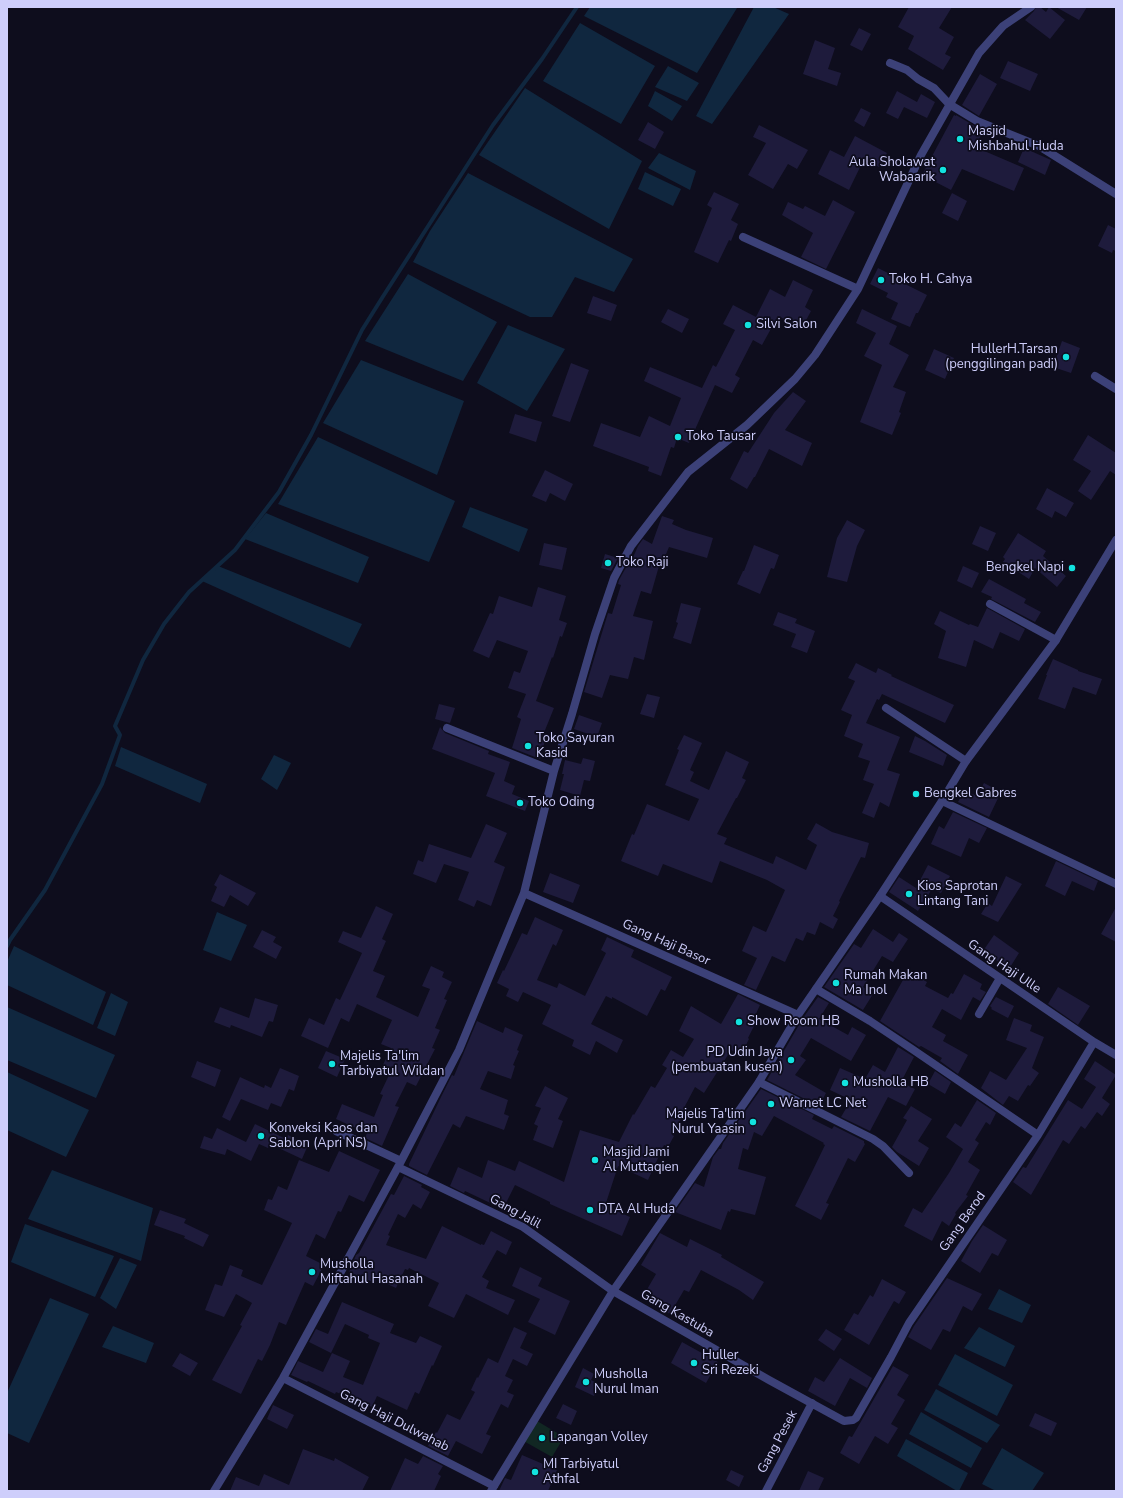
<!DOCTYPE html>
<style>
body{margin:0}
#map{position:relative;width:1123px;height:1498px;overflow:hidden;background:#0e0d1d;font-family:"Nunito Sans",sans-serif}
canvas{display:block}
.frame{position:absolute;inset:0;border:8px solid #cecefb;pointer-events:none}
</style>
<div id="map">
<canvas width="1123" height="1498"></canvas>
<div class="frame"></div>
</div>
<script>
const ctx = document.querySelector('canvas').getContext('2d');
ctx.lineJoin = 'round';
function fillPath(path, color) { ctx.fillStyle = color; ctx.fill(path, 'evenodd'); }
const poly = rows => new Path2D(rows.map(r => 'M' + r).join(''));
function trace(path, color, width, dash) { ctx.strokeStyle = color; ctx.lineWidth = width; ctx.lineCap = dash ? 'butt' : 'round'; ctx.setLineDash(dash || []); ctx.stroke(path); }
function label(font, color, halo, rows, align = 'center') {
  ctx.font = font + ' "Nunito Sans",sans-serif'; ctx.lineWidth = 3.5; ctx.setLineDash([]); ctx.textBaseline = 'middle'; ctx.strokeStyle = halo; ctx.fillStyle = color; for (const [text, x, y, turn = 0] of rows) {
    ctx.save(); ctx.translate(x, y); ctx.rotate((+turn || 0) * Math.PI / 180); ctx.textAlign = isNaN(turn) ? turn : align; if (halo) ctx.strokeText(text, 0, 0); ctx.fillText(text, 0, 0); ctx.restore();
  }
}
fillPath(poly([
 [532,1418,564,1437,552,1457,520,1439]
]), '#112723');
fillPath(poly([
 [590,7,734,7,737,8,697,73,584,16],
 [754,7,773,7,789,14,712,124,696,116],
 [580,23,655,66,621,124,543,81],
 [668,66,699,83,687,101,655,87],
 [525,88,642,161,609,229,479,155],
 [655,91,682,106,672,121,648,106],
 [659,153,696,171,690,190,648,168],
 [645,172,681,189,673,206,638,189],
 [468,173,633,259,614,292,575,277,552,317,530,317,413,262,430,231],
 [408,274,497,322,463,381,365,341],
 [508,325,565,349,527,411,477,383],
 [361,360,464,401,437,475,323,423],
 [318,437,455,501,429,562,278,504],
 [470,507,528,529,519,552,462,527],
 [266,513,369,557,358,583,245,539],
 [218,566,362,624,350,648,202,581],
 [121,747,207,784,200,803,115,766],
 [274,755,291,763,277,790,261,779],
 [217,912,247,925,231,961,203,950],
 [14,946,106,992,93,1025,7,985,7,962],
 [111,993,128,1002,115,1036,97,1028],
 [7,1007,115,1055,96,1098,7,1060],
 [7,1072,89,1110,66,1157,7,1130],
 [52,1170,153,1208,141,1261,28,1219],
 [25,1224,114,1256,95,1297,11,1262],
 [120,1258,137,1265,116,1309,100,1298],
 [999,1289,1031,1305,1022,1323,988,1309],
 [50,1298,89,1314,29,1443,7,1433,7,1393],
 [113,1326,154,1343,146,1363,102,1347],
 [979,1327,1015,1346,1005,1367,964,1348],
 [955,1354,1013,1385,997,1416,938,1385],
 [936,1389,1000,1425,987,1443,924,1410],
 [921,1412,982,1448,971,1468,909,1434],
 [906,1439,968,1473,959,1491,957,1491,897,1456],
 [1002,1448,1044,1473,1032,1491,996,1491,982,1484]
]), '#10273f');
trace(poly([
 [7,946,10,940,45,890,102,784,120,735,115,726,143,660,164,624,189,592,235,550,279,492,311,435,362,330,382,298,493,125,542,59,577,7]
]), '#10273f', 4);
fillPath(poly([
 [909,7,952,7,939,28,954,37,945,54,951,57,943,70,908,49,914,36,898,27],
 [1036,7,1040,7,1046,12,1049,7,1065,20,1050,39,1025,20,1034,11],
 [1056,7,1087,7,1079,20],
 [859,28,871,34,862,51,850,45],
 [815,40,835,48,828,69,841,73,837,86,803,74],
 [1008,61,1038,74,1030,91,1000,78],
 [980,74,997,84,979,116,962,105],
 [897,91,917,102,921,94,935,102,927,118,904,107,898,119,886,113],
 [861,108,871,113,864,127,854,121],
 [954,115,956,116,956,115,983,131,975,147,1024,168,1014,191,962,169,951,190,922,175],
 [648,122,664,132,655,149,638,140],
 [759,125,808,150,797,169,788,164,773,189,748,175,766,143,753,137],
 [855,136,887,153,879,167,864,159,849,190,818,174,830,150,844,157],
 [1024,148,1051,160,1045,175,1018,162],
 [714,192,739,204,731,220,738,224,731,241,729,240,718,263,694,252,712,208,707,205],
 [952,193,967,201,958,221,942,213],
 [833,200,855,212,826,269,801,257,813,233,782,215,788,202,803,209,805,206,825,216],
 [1108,225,1116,229,1116,251,1113,250,1112,253,1098,246],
 [878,268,892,275,891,277,927,295,918,313,916,313,910,327,891,319,898,303,886,297,888,293,870,284],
 [793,280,813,290,805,307,811,311,802,328,778,316,762,345,753,340,735,375,740,378,732,393,715,385,689,443,677,438,674,448,671,447,661,476,648,471,649,467,593,446,601,423,640,437,649,416,670,426,681,398,644,381,650,367,702,388,713,365,716,367,735,330,723,324,733,305,756,317,770,289,785,297],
 [593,296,617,305,611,321,587,313],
 [668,309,689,319,682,333,661,322],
 [862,309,897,326,889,344,909,355,893,387,906,392,899,412,901,413,892,435,860,422,882,365,864,356,876,333,856,323],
 [1062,341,1080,348,1071,373,1053,367],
 [934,349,954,358,945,379,925,370],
 [571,363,589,370,570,422,552,416],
 [793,392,806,401,785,430,812,443,802,466,769,449,755,477,754,477,747,489,730,479,744,451,748,453,774,413],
 [515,414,542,422,536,442,509,433],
 [1088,435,1116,453,1116,475,1110,471,1091,500,1078,491,1091,471,1073,460],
 [545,470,573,484,565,501,550,493,546,502,532,496],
 [1047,488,1074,503,1066,517,1055,511,1052,518,1036,509],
 [662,516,674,520,672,524,686,530,713,538,707,558,669,547,661,566,659,566,651,594,641,591,633,616,653,621,644,660,634,657,628,679,610,675,602,698,584,692,608,613,612,614,621,585,618,584,619,580,629,562,631,562,638,546,643,539,652,544],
 [847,520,865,530,857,546,847,582,827,577,837,538],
 [980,526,996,533,988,551,972,544],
 [1018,533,1046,551,1043,556,1066,576,1057,587,1035,568,1029,579,1003,562,1005,559,1003,557],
 [544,543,567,548,562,570,539,565],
 [754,545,779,555,774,569,771,568,760,594,737,584,743,571,744,571],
 [605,554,618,558,611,571,601,568],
 [963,566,979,573,972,588,957,581],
 [989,579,1026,599,1024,603,1041,612,1035,622,991,599,992,597,981,592],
 [538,587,566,596,559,620,567,623,562,637,560,636,553,658,552,657,536,701,554,708,541,740,545,741,540,759,512,748,521,719,517,717,526,694,508,688,514,671,520,673,528,651,497,640,489,658,473,651,490,613,493,614,499,596,532,607],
 [681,603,701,608,691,644,673,638,678,623,676,622],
 [987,608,1025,629,1019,641,1000,632,993,649,974,640,966,667,938,658,946,631,934,624,940,611,969,625,970,624,978,627],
 [778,612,797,619,795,623,815,631,807,653,791,647,796,634,773,625],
 [1053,659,1078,670,1078,671,1102,679,1096,695,1073,687,1065,709,1038,699,1047,675,1046,675],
 [856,663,876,673,878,668,892,675,891,676,954,705,945,723,882,694,879,700,877,699,866,723,900,737,887,770,900,774,889,807,880,802,874,818,862,813,874,784,863,780,870,761,858,757,863,744,844,736,852,715,841,710,855,681,848,678],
 [647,694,660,697,654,718,640,714],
 [439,704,455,708,450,723,435,719],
 [579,715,602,723,597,737,574,729],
 [440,727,445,733,489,751,488,754,510,762,504,781,515,786,512,794,529,801,525,811,486,796,495,773,432,749],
 [684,735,702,743,690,770,694,772,690,781,709,790,726,751,749,762,742,778,746,780,737,798,736,798,717,834,727,838,724,844,773,864,776,856,806,870,817,845,807,839,816,823,832,832,869,843,865,858,861,857,839,901,840,902,833,916,838,919,833,929,820,922,815,935,807,932,803,941,796,938,785,962,772,956,756,990,744,985,757,958,742,951,753,926,766,932,785,890,767,880,720,861,712,883,663,864,658,876,621,861,632,834,634,835,647,804,689,821,699,799,665,785,679,750,677,749],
 [915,736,925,741,947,755,943,766,909,752],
 [583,758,595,761,590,781,584,780,580,796,560,790,564,774,562,774,565,760,581,764],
 [984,783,1001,792,989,817,958,802,964,790,977,796],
 [953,812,987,828,979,843,969,838,961,857,931,844,939,826,944,829],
 [486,824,507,833,494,862,505,867,491,906,477,900,474,907,458,900,469,872,444,864,436,883,413,874,418,860,423,862,429,844,471,858],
 [1056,861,1098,881,1094,891,1072,881,1065,896,1045,886],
 [928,865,950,876,941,893,932,889,918,911,889,892,899,877,916,888],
 [550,873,580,885,573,903,543,892],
 [220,874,256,893,248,906,230,895,224,907,211,901,217,887,214,885],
 [1006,876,1022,884,998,922,981,914,988,903,992,906],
 [376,906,393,914,382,939,386,941,373,971,385,976,376,997,418,1017,430,989,422,986,431,966,444,972,442,977,452,982,444,999,447,1000,435,1028,440,1030,432,1048,435,1049,416,1086,407,1082,395,1106,399,1107,382,1146,365,1138,367,1133,336,1119,342,1104,374,1117,383,1095,380,1094,390,1073,381,1069,391,1048,381,1044,392,1020,357,1004,349,1022,341,1018,328,1048,301,1036,309,1018,324,1025,336,998,340,1000,362,953,338,942,343,931,361,938],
 [1116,907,1116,942,1101,934],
 [535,917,563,930,556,946,553,944,537,980,557,988,559,983,585,996,606,953,601,950,607,937,634,950,631,957,672,977,665,991,661,989,647,1016,612,997,612,999,606,996,591,1024,623,1040,617,1053,596,1041,590,1055,572,1046,574,1040,542,1024,551,1005,549,1004,523,992,518,1002,506,996,509,989,497,983,503,970,504,971,522,933,527,935],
 [873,929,893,942,899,933,908,939,893,962,882,956,863,987,873,994,863,1010,824,987,854,944,861,948],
 [262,930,276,937,273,942,282,947,276,959,253,947],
 [994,935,1019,953,1009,969,983,951],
 [908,971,927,982,925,986,948,998,951,993,953,994,964,974,982,984,980,989,986,992,980,1001,973,997,961,1020,942,1009,932,1027,946,1035,943,1041,968,1055,958,1074,940,1061,942,1058,921,1046,919,1047,880,1021],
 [1058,987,1090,1006,1078,1025,1048,1004],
 [738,994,760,1005,753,1020,756,1022,748,1038,749,1039,741,1055,731,1050,704,1093,695,1087,685,1106,687,1107,672,1135,674,1136,668,1147,664,1145,648,1180,618,1166,605,1206,630,1217,622,1236,550,1204,550,1202,515,1185,503,1209,465,1191,464,1193,450,1186,458,1167,482,1178,488,1160,515,1171,519,1161,564,1182,580,1130,619,1142,633,1114,634,1115,651,1086,655,1088,667,1068,662,1065,671,1050,683,1057,694,1039,679,1031,691,1006,721,1024],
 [818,997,829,1003,819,1019,848,1035,852,1027,866,1035,851,1061,811,1038,800,1056,806,1060,795,1075,826,1093,819,1106,767,1080,803,1018],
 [996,997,1014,1006,1008,1018,991,1009,992,1008,990,1006],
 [255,998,278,1005,273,1022,269,1021,262,1037,231,1025,230,1028,214,1022,220,1007,249,1018],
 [1014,1018,1032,1025,1030,1031,1044,1037,1032,1068,1039,1073,1030,1086,1028,1085,1018,1101,1009,1096,1003,1105,981,1088,990,1071,1006,1080,1027,1048,1006,1040],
 [477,1021,503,1033,505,1027,523,1035,517,1050,519,1051,513,1065,515,1066,511,1079,488,1071,480,1089,508,1100,504,1114,509,1116,504,1130,466,1116,460,1128,453,1124,427,1175,409,1166,409,1164,441,1097,452,1075,454,1076],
 [898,1047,914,1057,901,1082,915,1089,906,1106,888,1097,870,1131,841,1117,851,1100,830,1090,840,1068,865,1079,873,1065,885,1072],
 [326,1051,345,1059,337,1077,318,1068],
 [197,1061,221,1070,215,1087,191,1077],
 [1095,1061,1116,1075,1102,1098,1110,1104,1102,1116,1097,1112,1085,1129,1081,1126,1069,1144,1063,1140,1031,1195,1013,1182,1023,1167,1026,1168,1068,1100,1082,1109,1096,1087,1084,1079],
 [280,1068,299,1076,294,1091,289,1089,281,1107,271,1103,268,1110,241,1099,230,1121,222,1117,240,1077,264,1088,265,1085,271,1088],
 [935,1071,951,1082,945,1094,928,1084],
 [545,1086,568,1098,558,1119,563,1121,553,1148,533,1140,538,1126,534,1124,541,1108,535,1106],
 [761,1089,814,1115,812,1119,832,1129,834,1126,864,1141,864,1143,865,1144,855,1162,848,1158,826,1203,829,1204,821,1220,795,1206,811,1174,825,1145,823,1144,824,1143,774,1116,762,1136,754,1132,748,1150,743,1148,738,1169,766,1177,755,1215,731,1209,730,1212,728,1211,721,1230,675,1212,695,1183,704,1187,713,1157,719,1149,721,1149,723,1143],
 [977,1100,996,1113,990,1125,986,1122,975,1140,979,1143,968,1162,980,1170,966,1195,968,1196,955,1213,956,1214,949,1226,942,1221,932,1241,904,1226,913,1208,922,1213,949,1173,963,1149,946,1137,955,1123,961,1127],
 [911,1106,932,1119,918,1141,929,1148,919,1166,897,1152,892,1147,907,1120,903,1118],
 [255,1124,286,1139,288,1135,308,1145,302,1159,270,1144,268,1148,259,1144,251,1161,227,1149,225,1155,200,1148,204,1136,212,1139,217,1128,246,1142],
 [339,1151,380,1170,364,1202,349,1195,341,1212,338,1211,325,1239,316,1234,306,1256,324,1265,313,1286,305,1282,286,1325,279,1322,270,1345,262,1361,258,1359,241,1394,212,1380,242,1326,240,1325,252,1303,236,1294,224,1317,205,1310,215,1284,222,1286,230,1265,243,1270,241,1276,262,1285,292,1223,264,1210,268,1199,272,1200,278,1186,287,1190,299,1160,329,1172],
 [404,1176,422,1185,421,1187,430,1192,421,1209,413,1204,405,1218,398,1214,388,1235,390,1236,386,1245,426,1259,442,1226,481,1245,481,1244,484,1245,491,1231,512,1242,506,1255,497,1250,482,1277,489,1281,486,1288,515,1300,508,1315,466,1294,454,1318,428,1306,439,1283,409,1268,408,1270,405,1269,396,1288,376,1279,375,1283,349,1272,356,1255,359,1253,391,1194,394,1195],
 [160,1210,186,1219,184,1223,209,1235,203,1247,184,1238,185,1236,154,1225],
 [983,1225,1007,1240,998,1256,992,1253,980,1273,961,1261,972,1241],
 [660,1233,687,1247,690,1239,722,1255,721,1257,764,1282,753,1300,739,1290,701,1270,689,1292,684,1290,670,1314,642,1298,656,1274,641,1265],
 [520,1267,542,1278,538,1286,570,1301,555,1335,528,1322,540,1299,512,1286],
 [947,1278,982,1294,972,1311,963,1306,950,1332,943,1329,931,1350,908,1337,914,1326],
 [882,1279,906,1292,899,1304,894,1301,869,1345,844,1330,854,1313,858,1315,870,1295,873,1297],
 [342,1302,394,1324,390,1333,416,1343,420,1336,442,1346,433,1366,432,1365,419,1394,415,1392,407,1410,377,1396,372,1407,336,1392,335,1394,308,1381,307,1382,291,1375,298,1361,323,1372,332,1353,350,1361,343,1377,363,1385,380,1343,368,1338,369,1335,345,1324,331,1353,309,1342,316,1329,328,1334],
 [514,1327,527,1333,520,1348,533,1354,527,1366,513,1359,505,1376,513,1380,507,1392,514,1395,508,1408,501,1404,486,1434,491,1436,482,1454,456,1441,448,1456,428,1446,436,1432,437,1433,447,1414,460,1420,475,1392,471,1390,477,1377,478,1378,488,1358,498,1363],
 [826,1329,842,1339,834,1351,818,1340],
 [682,1342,718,1362,706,1383,671,1363],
 [180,1353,198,1363,190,1376,172,1366],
 [840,1358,872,1378,867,1388,850,1378,835,1406,808,1391,815,1377,824,1382],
 [893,1366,909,1375,897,1395,905,1400,891,1424,898,1428,888,1444,875,1436,859,1464,840,1453,849,1436,852,1437],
 [583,1368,594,1374,591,1380,599,1384,594,1396,575,1387],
 [563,1404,577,1411,571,1425,556,1418],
 [273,1405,294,1415,287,1429,267,1419],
 [1035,1413,1057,1423,1051,1436,1029,1426],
 [303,1449,334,1461,335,1458,369,1477,362,1491,230,1491,236,1477,259,1486,264,1474,289,1485],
 [522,1455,557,1470,548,1491,499,1491,505,1478,511,1480],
 [423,1456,443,1466,438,1474,441,1476,434,1491,390,1491,405,1458,418,1464],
 [731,1470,744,1476,739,1487,726,1480],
 [808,1471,824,1478,818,1491,799,1491]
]), '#1e1b3c');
trace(poly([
 [890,63,907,70,918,79,934,88,949,104,977,121,1039,146,1116,194],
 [743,237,858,289],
 [1095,376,1116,389],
 [990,604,1056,640],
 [886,708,966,761],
 [447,728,554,771],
 [942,801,1116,884],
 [524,893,798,1015],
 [880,896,1094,1042,1116,1055],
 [816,989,870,1021,912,1049,1038,1135],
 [979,1014,1000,978],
 [759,1082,873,1139,883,1146,909,1173],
 [336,1131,401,1161],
 [398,1167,523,1227,613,1291,769,1380,844,1421,853,1420,856,1418,891,1357,909,1323,1038,1135,1094,1042],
 [283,1378,494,1486],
 [214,1491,283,1378,398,1167,459,1050,524,893,554,771,572,714,595,634,614,578,631,546,688,472,747,425,795,379,815,355,858,289,921,155,979,53,1003,26,1031,7],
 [766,1491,812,1403]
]), '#3c4178', 8);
trace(poly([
 [491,1491,613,1291,759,1082,798,1015,880,896,942,801,966,761,1056,640,1116,540]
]), '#3c4178', 8);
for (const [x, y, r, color] of [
 [960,139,4,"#12e2df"],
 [943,170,4,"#12e2df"],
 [881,280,4,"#12e2df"],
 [748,325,4,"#12e2df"],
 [1066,357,4,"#12e2df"],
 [678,437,4,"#12e2df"],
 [608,563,4,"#12e2df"],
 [1072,568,4,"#12e2df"],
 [528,746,4,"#12e2df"],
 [916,794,4,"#12e2df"],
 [520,803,4,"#12e2df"],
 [909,894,4,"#12e2df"],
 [836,983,4,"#12e2df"],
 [739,1022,4,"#12e2df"],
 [791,1060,4,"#12e2df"],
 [332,1064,4,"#12e2df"],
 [845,1083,4,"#12e2df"],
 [771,1104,4,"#12e2df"],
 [753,1122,4,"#12e2df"],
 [261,1136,4,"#12e2df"],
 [595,1160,4,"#12e2df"],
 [590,1210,4,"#12e2df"],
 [312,1272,4,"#12e2df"],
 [694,1363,4,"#12e2df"],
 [586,1382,4,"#12e2df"],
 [542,1438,4,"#12e2df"],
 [535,1472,4,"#12e2df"]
]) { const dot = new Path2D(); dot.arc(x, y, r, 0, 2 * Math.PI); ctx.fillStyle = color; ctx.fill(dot); trace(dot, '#0e0d1d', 1.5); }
label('13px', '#cecefb', '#0e0d1d', [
 ["Masjid",968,132],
 ["Mishbahul Huda",968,147],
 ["Aula Sholawat",935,163,"right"],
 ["Wabaarik",935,178,"right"],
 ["Toko H. Cahya",889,280],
 ["Silvi Salon",756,325],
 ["HullerH.Tarsan",1058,350,"right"],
 ["(penggilingan padi)",1058,365,"right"],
 ["Toko Tausar",686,437],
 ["Toko Raji",616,563],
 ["Bengkel Napi",1064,568,"right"],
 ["Toko Sayuran",536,739],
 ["Kasid",536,754],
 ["Bengkel Gabres",924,794],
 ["Toko Oding",528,803],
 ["Kios Saprotan",917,887],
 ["Lintang Tani",917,902],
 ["Rumah Makan",844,976],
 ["Ma Inol",844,991],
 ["Show Room HB",747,1022],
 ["PD Udin Jaya",783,1053,"right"],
 ["(pembuatan kusen)",783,1068,"right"],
 ["Majelis Ta'lim",340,1057],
 ["Tarbiyatul Wildan",340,1072],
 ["Musholla HB",853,1083],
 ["Warnet LC Net",779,1104],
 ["Majelis Ta'lim",745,1115,"right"],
 ["Nurul Yaasin",745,1130,"right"],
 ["Konveksi Kaos dan",269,1129],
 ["Sablon (Apri NS)",269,1144],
 ["Masjid Jami",603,1153],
 ["Al Muttaqien",603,1168],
 ["DTA Al Huda",598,1210],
 ["Musholla",320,1265],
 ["Miftahul Hasanah",320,1280],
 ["Huller",702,1356],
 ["Sri Rezeki",702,1371],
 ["Musholla",594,1375],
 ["Nurul Iman",594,1390],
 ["Lapangan Volley",550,1438],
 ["MI Tarbiyatul",543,1465],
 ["Athfal",543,1480]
], 'left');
label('13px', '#cecefb', '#0e0d1d', [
 ["Gang Haji Basor",666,943,24],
 ["Gang Haji Ulle",1004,967,34],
 ["Gang Jalil",515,1212,29],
 ["Gang Berod",963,1222,-55],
 ["Gang Kastuba",677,1314,30],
 ["Gang Haji Dulwahab",394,1421,27],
 ["Gang Pesek",778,1442,-62]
]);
</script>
